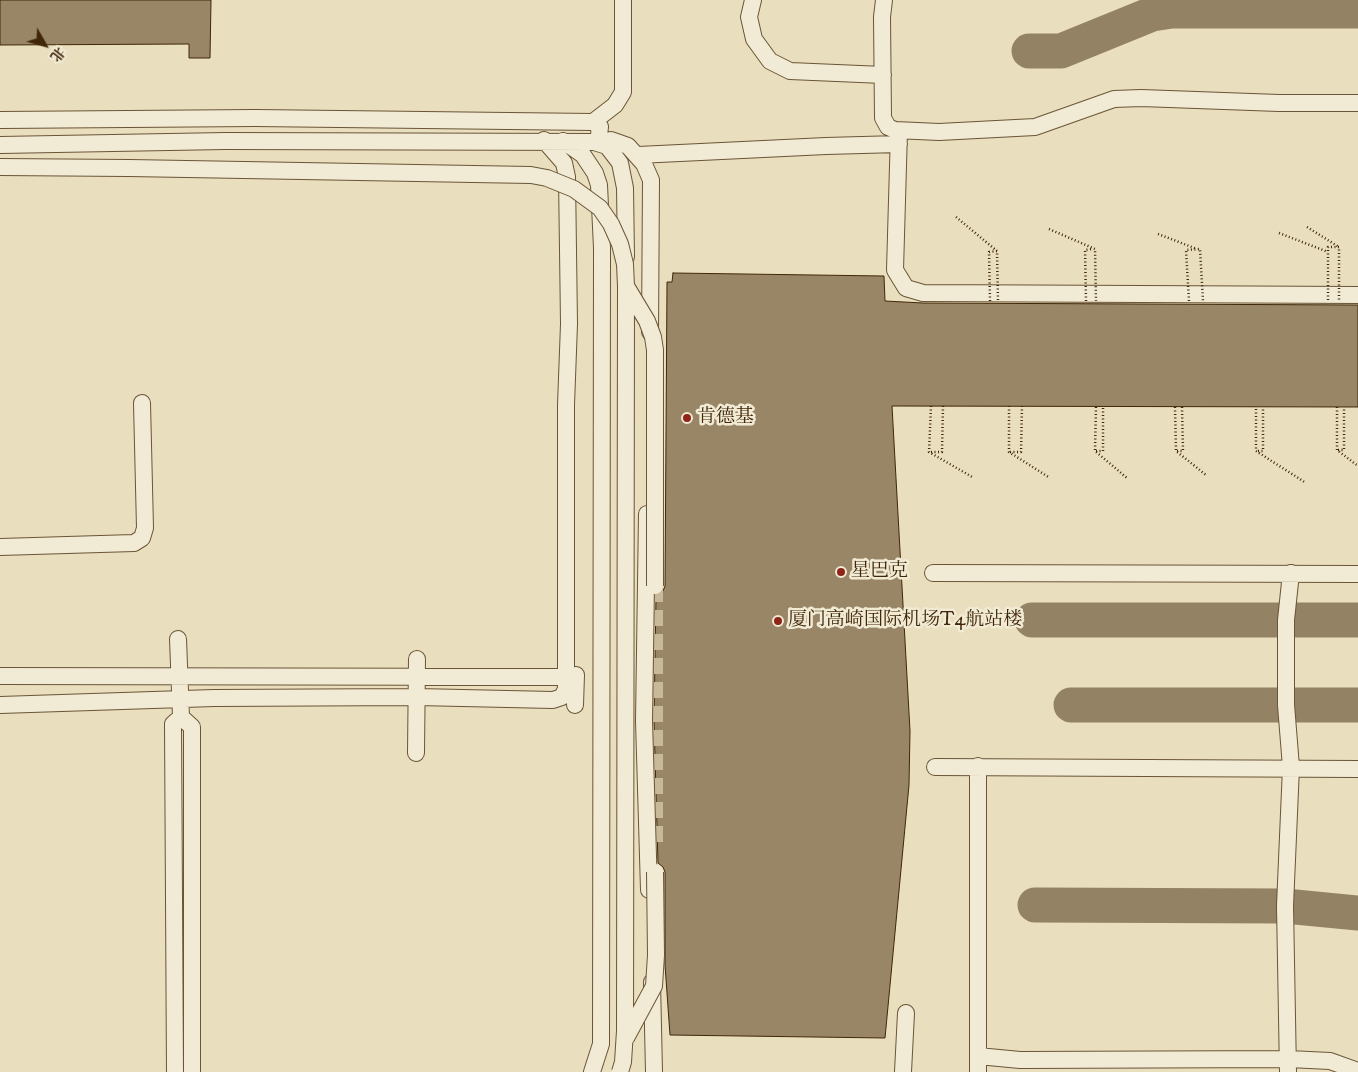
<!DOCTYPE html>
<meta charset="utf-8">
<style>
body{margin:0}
#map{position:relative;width:1358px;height:1072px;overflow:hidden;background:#e9debe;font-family:"IM FELL DW Pica","Noto Serif SC",serif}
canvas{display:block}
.north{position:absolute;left:20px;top:20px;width:50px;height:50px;-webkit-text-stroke:4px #f1ead5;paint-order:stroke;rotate:128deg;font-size:14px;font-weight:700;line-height:20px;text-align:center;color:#402709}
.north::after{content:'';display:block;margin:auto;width:18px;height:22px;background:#402709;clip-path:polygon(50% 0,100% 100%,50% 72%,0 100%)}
</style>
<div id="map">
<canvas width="1358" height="1072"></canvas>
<div class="north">北</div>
</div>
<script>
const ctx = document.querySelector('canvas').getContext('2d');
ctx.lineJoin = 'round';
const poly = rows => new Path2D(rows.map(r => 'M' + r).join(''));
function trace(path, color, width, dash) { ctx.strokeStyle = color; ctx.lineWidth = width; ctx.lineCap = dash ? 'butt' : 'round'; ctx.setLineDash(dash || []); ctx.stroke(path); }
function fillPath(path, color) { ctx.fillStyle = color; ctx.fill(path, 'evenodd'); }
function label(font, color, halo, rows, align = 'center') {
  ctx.font = font + ' "IM FELL DW Pica","Noto Serif SC",serif'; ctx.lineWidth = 5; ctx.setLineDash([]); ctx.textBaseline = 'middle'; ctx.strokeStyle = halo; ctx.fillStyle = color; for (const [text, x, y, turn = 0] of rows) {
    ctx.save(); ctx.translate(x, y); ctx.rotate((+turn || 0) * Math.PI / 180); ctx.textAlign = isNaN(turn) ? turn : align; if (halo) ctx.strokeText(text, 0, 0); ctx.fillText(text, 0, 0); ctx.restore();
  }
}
trace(poly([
 [1029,51,1061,51,1152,14,1172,11,1358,11],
 [1032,620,1358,620],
 [1071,705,1358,705],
 [1035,905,1285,906,1358,913]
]), '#948264', 35);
const building = poly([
 [0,0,211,0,210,58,189,58,189,44,0,45,0,0],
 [673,273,884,276,885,301,923,303,1358,305,1358,407,892,406,910,731,909,785,885,1038,670,1035,665,965,665,872,663,867,658,863,654,721,656,596,663,591,665,586,667,282,672,282,673,273]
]);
fillPath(building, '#988667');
trace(building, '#402709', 1);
trace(poly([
 [655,586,655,850]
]), '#c7b99a', 16, [16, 8]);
const minor = poly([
 [753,0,749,17,754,39,770,61,790,71,883,75],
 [884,0,882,17,883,118,888,127,895,130,939,132,1035,127,1114,99,1141,98,1279,103,1358,103],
 [0,120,255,118,593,122,600,127,598,143],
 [593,122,615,105,623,92,623,0],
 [899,131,895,270,906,288,923,293,1358,295],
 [563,141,583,155,595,173,599,185,602,248,601,1044,592,1072],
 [600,143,611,140,628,146,644,164,651,180,650,332],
 [0,145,225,141,594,142,607,146,620,163,625,188,626,257],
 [638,155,826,146,899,144],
 [0,167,129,168],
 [647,514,644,721,649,890],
 [0,547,134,543,142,538,145,528,142,403],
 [933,573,1358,574],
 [0,676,566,677],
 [0,705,214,698,417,697,553,700,562,697,566,689,566,405,569,324,567,177,564,163,544,140],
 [575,705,576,675],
 [181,717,192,727,192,1072],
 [416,753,417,659],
 [978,766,978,1072],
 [935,767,1358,769],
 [652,982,654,1072],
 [978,1056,1020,1060,1289,1059,1330,1061,1358,1071],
 [175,1072,173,724,181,717,178,639],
 [903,1072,906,1013],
 [1288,1072,1285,906,1291,767,1286,705,1286,620,1291,573]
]);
trace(minor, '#6a5536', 18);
trace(poly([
 [956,217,997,251],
 [1307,227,1339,247],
 [1279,233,1328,252],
 [1158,234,1197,249],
 [931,406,929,452,974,478],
 [1009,406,1009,452,1050,478],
 [1096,407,1095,451,1127,478],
 [1175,407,1176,451,1206,475],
 [1337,407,1337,450,1358,466],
 [1256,409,1256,451,1306,483],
 [1338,450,1344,450,1344,407],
 [1096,451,1103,451,1103,407],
 [1177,451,1183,451,1182,407],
 [1258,451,1263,451,1263,407],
 [931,452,942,452,943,406],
 [1010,452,1021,452,1022,406]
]), '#402709', 2.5, [1, 2.5]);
trace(minor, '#f1ead5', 16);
const minorBridge = poly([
 [129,168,531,175,547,178,574,189,600,208,611,224,620,244,625,264,626,286,625,1031,623,1062,620,1072],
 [626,286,647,321,653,337,655,350,655,586],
 [626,1038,654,986,656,955,655,872]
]);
trace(minorBridge, '#6a5536', 18, []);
trace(poly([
 [1049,229,1095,249,1096,301],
 [1328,300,1328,247,1339,247,1339,300],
 [990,301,989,252,997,251,998,301],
 [1086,301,1085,250,1093,249],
 [1189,301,1186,250,1200,249,1203,301]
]), '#402709', 2.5, [1, 2.5]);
trace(minorBridge, '#f1ead5', 16);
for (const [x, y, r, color] of [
 [687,418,5,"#8f2418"],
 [841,572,5,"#8f2418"],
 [778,621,5,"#8f2418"]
]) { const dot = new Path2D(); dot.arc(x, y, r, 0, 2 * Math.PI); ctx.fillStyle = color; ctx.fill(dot); trace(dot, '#f1ead5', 2); }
label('19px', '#402709', '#f1ead5', [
 ["肯德基",697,418],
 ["星巴克",851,572],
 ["厦门高崎国际机场T4航站楼",788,621]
], 'left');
</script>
